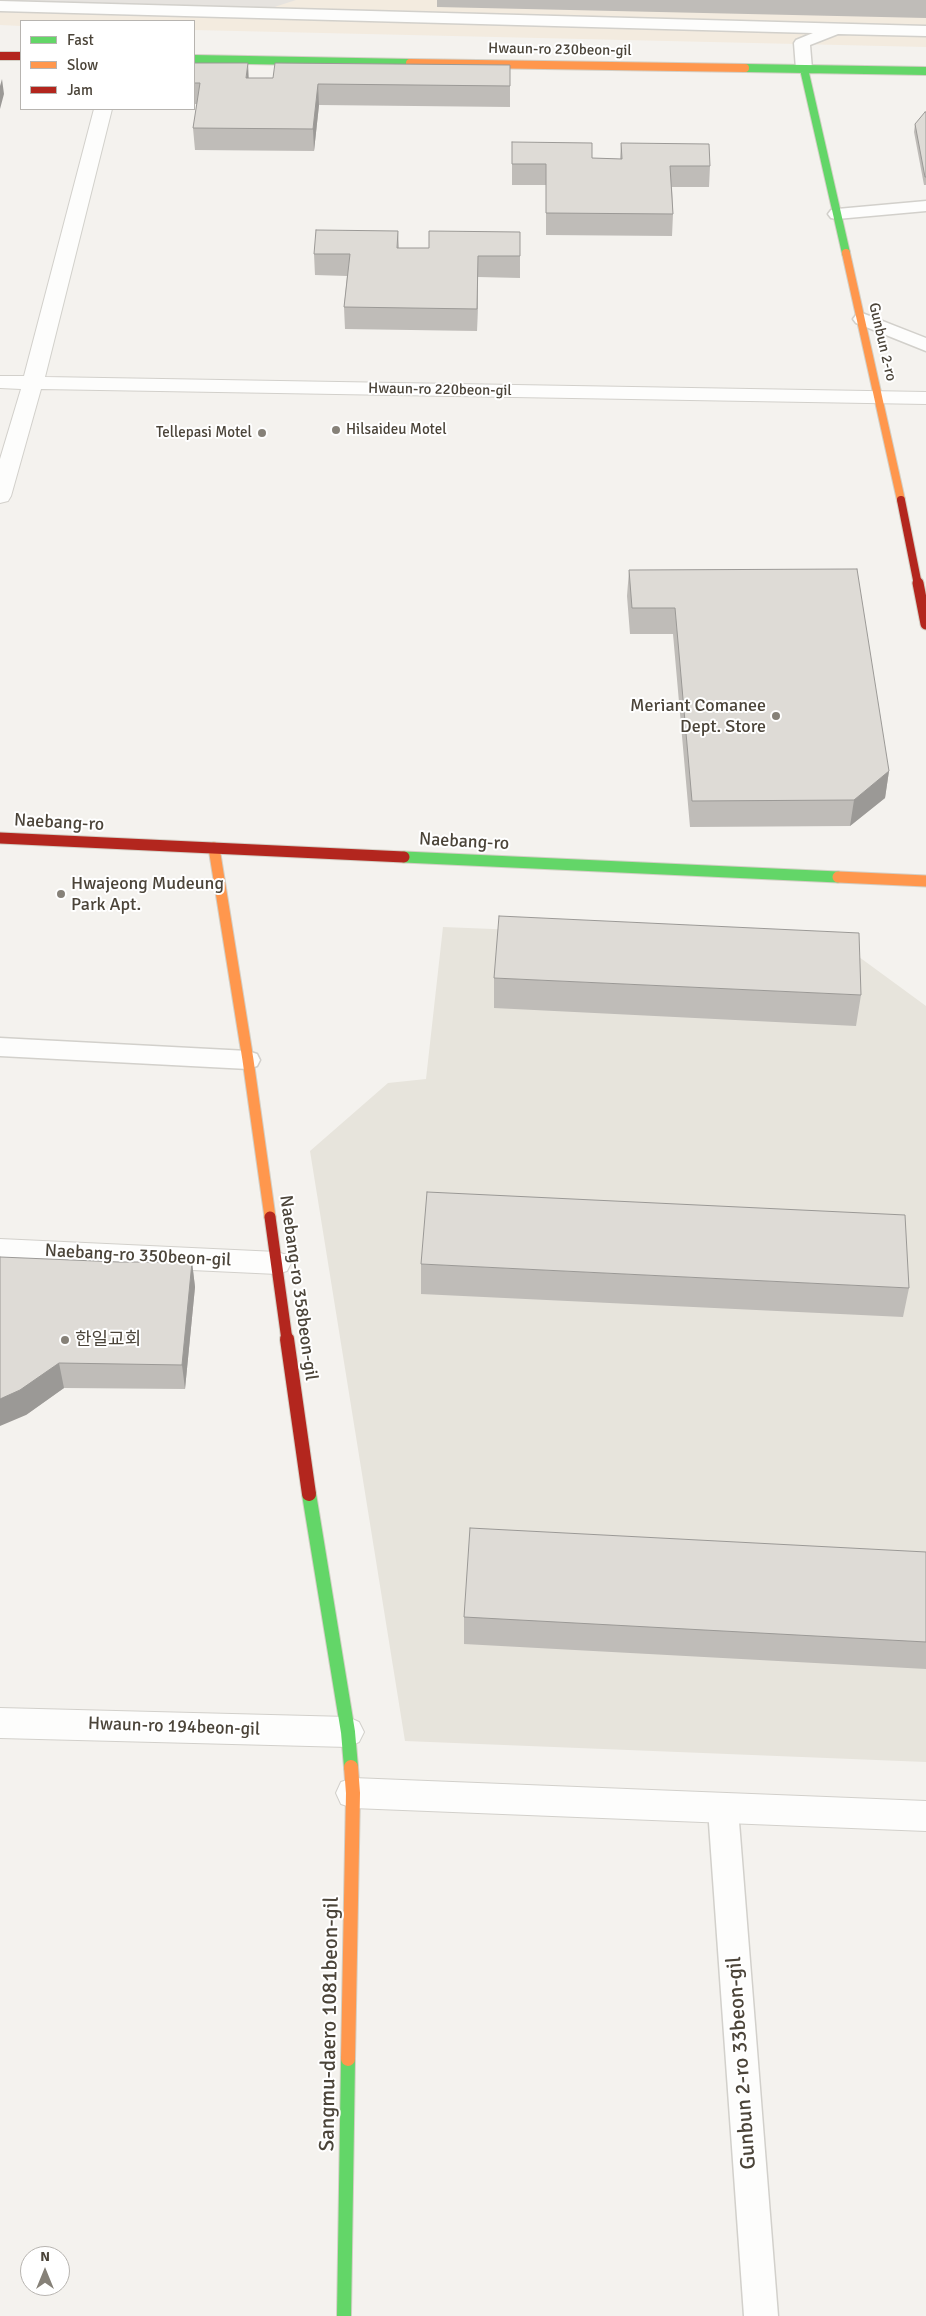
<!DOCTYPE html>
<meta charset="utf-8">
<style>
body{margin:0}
#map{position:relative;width:926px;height:2316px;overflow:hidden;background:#f4f2ee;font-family:Signika,sans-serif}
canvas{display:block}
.legend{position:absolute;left:20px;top:20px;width:175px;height:90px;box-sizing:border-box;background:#fff;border:1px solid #b7b4b0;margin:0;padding:6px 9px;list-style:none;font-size:15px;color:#4b4439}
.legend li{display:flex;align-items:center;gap:10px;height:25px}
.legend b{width:25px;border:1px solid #b7b4b0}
.north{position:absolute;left:20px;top:2246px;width:50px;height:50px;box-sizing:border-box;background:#fff;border:1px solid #b7b4b0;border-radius:50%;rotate:0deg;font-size:14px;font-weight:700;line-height:20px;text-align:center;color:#4b4439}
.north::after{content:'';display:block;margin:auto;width:18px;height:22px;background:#868178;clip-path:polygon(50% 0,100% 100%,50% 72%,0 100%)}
</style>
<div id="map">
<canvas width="926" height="2316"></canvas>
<ul class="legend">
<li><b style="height:6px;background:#63d668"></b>Fast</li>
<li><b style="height:6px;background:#ff974d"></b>Slow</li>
<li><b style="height:6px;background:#b3261e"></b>Jam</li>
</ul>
<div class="north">N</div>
</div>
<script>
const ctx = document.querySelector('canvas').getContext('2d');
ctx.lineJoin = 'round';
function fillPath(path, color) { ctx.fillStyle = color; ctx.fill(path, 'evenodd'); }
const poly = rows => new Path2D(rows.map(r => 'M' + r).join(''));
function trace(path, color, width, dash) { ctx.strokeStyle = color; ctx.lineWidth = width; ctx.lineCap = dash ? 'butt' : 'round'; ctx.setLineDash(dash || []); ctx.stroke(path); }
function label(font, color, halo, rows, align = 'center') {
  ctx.font = font + ' Signika,"Noto Sans KR",sans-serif'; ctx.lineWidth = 4; ctx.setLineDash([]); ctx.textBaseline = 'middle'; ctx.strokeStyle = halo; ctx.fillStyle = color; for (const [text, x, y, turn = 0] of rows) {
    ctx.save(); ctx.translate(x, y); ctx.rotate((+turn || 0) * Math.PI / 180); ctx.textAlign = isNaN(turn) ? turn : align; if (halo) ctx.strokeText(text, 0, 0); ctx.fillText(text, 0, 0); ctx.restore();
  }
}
fillPath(poly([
 [443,927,840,943,926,1006,926,1762,405,1741,310,1151,388,1083,426,1079]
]), '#e7e4dc');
fillPath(poly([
 [0,0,926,0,926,47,194,30,194,21,21,21,21,26,0,25]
]), '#f3ebdf');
fillPath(poly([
 [0,0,296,0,259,12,0,6]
]), '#e6e3df');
const lane = poly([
 [0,1,926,26,926,36,838,34,810,45,812,69,804,74,796,69,794,43,796,40,813,33,0,11,0,1],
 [926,201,926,211,837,219,831,218,828,214,831,210,837,209,926,201],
 [862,313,926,338,926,351,856,323,853,319,856,315,862,313],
 [0,1038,248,1051,257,1054,260,1060,257,1066,248,1069,0,1056,0,1038],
 [723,1795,734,1799,738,1809,778,2316,744,2316,708,1809,712,1799,723,1795]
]);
const street = poly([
 [94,109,112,109,45,377,926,392,926,404,41,389,11,496,8,501,0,503,0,459,21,389,0,388,0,376,24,376,94,109],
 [0,1239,277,1252,287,1255,291,1263,287,1271,277,1274,0,1261,0,1239],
 [0,1708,348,1717,359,1722,364,1732,359,1742,348,1747,0,1738,0,1708],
 [353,1778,926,1801,926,1831,353,1808,341,1804,336,1793,341,1782,353,1778]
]);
const fastFar2 = poly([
 [194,59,410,63],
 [745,68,926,71],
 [804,69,846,253]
]);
const fastFar1 = poly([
 [404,857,838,877]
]);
const fast = poly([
 [309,1494,348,1732,351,1767],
 [344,2316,348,2059]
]);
const slowFar2 = poly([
 [410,63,745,68],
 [846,253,901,500]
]);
const slowFar1 = poly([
 [214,848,248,1060,270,1217],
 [838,877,926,881]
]);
const slow = poly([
 [348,2059,353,1793,351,1767]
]);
const jamFar2 = poly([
 [0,56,21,56],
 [901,500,918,585]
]);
const jamFar1 = poly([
 [918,583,926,624],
 [0,838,404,857],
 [270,1217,287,1340]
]);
const jam = poly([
 [287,1339,309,1494]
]);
trace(lane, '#d2d0cb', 3);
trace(street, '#d2d0cb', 2);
trace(fastFar2, '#d3cfc5', 10);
trace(fastFar1, '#d3cfc5', 13);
trace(fast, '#d3cfc5', 16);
trace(slowFar2, '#d3cfc5', 10);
trace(slowFar1, '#d3cfc5', 13);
trace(slow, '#d3cfc5', 16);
trace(jamFar2, '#d3cfc5', 10);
trace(jamFar1, '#d3cfc5', 13);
trace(jam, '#d3cfc5', 16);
fillPath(lane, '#fdfdfc');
fillPath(street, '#fdfdfc');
trace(fastFar2, '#63d668', 8);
trace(fastFar1, '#63d668', 11);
trace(fast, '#63d668', 14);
trace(slowFar2, '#ff974d', 8);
trace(slowFar1, '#ff974d', 11);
trace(slow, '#ff974d', 14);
trace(jamFar2, '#b3261e', 8);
trace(jamFar1, '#b3261e', 11);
trace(jam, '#b3261e', 14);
fillPath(poly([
 [437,0,926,0,926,18,437,7],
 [194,63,249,78,273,78,510,65,510,107,319,105,314,151,195,150,193,128,197,104,194,104],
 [926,112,926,185,924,185,914,132,915,124],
 [512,142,592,158,620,159,621,143,710,166,709,187,672,187,673,214,672,236,546,235,546,185,512,185],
 [398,231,399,248,429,248,520,232,520,278,478,277,477,331,345,329,344,307,347,276,315,275,314,254],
 [629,570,889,771,885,798,850,826,690,827,673,634,630,634,627,596],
 [494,978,861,995,856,1026,494,1008],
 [119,1262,192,1262,195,1287,185,1389,64,1388,26,1415],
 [421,1264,909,1288,903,1317,421,1294],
 [926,1552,926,1669,464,1644,464,1617]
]), '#bfbcb8');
fillPath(poly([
 [248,63,249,84,246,78],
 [2,79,4,94,0,109,0,86],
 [318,84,319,105,314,151,313,129],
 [478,256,478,277,477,331,477,309],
 [889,771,885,798,850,826,854,800],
 [192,1262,195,1287,185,1389,182,1365],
 [59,1363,64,1388,26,1415,0,1426,0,1399]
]), '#9b9996');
const building = poly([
 [194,63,248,63,246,78,273,78,275,63,510,65,510,86,318,84,313,129,193,128,200,83,194,83,194,63],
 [925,112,926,112,926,177,925,177,915,124,925,112],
 [512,142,592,143,592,158,622,159,621,143,709,144,710,166,670,166,673,214,546,213,546,164,512,164,512,142],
 [316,230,398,231,397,248,429,248,429,231,520,232,520,256,478,256,477,309,344,307,350,254,314,254,316,230],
 [857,569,889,771,854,800,692,801,675,608,632,608,629,570,857,569],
 [499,916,859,933,861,995,494,978,499,916],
 [427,1192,905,1215,909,1288,421,1264,427,1192],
 [0,1257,119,1262,192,1262,182,1365,59,1363,20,1390,0,1399,0,1257],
 [470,1528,926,1552,926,1642,464,1617,470,1528]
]);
fillPath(building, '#dedbd6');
trace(building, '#9b9996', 1);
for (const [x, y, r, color] of [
 [336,430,5,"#868178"],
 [262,433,5,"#868178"],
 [776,716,5,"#868178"],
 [61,894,5,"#868178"],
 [65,1340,5,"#868178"]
]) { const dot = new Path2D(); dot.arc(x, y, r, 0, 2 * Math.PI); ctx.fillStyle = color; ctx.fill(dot); trace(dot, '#fff', 2); }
label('15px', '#4b4439', '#fff', [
 ["Hwaun-ro 230beon-gil",560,50,1],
 ["Gunbun 2-ro",882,342,77],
 ["Hwaun-ro 220beon-gil",440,390,1]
]);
label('15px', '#4b4439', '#fff', [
 ["Hilsaideu Motel",346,430],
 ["Tellepasi Motel",252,433,"right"]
], 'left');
label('18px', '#4b4439', '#fff', [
 ["Meriant Comanee",766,706,"right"],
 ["Dept. Store",766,727,"right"],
 ["Hwajeong Mudeung",71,884],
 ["Park Apt.",71,905],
 ["한일교회",75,1340]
], 'left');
label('18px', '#4b4439', '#fff', [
 ["Naebang-ro",59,823,3],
 ["Naebang-ro",464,842,3],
 ["Naebang-ro 350beon-gil",138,1256,3],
 ["Naebang-ro 358beon-gil",298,1288,82],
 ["Hwaun-ro 194beon-gil",174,1727,2]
]);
label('21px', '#4b4439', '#fff', [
 ["Sangmu-daero 1081beon-gil",330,2024,-89],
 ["Gunbun 2-ro 33beon-gil",742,2063,-94]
]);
</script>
